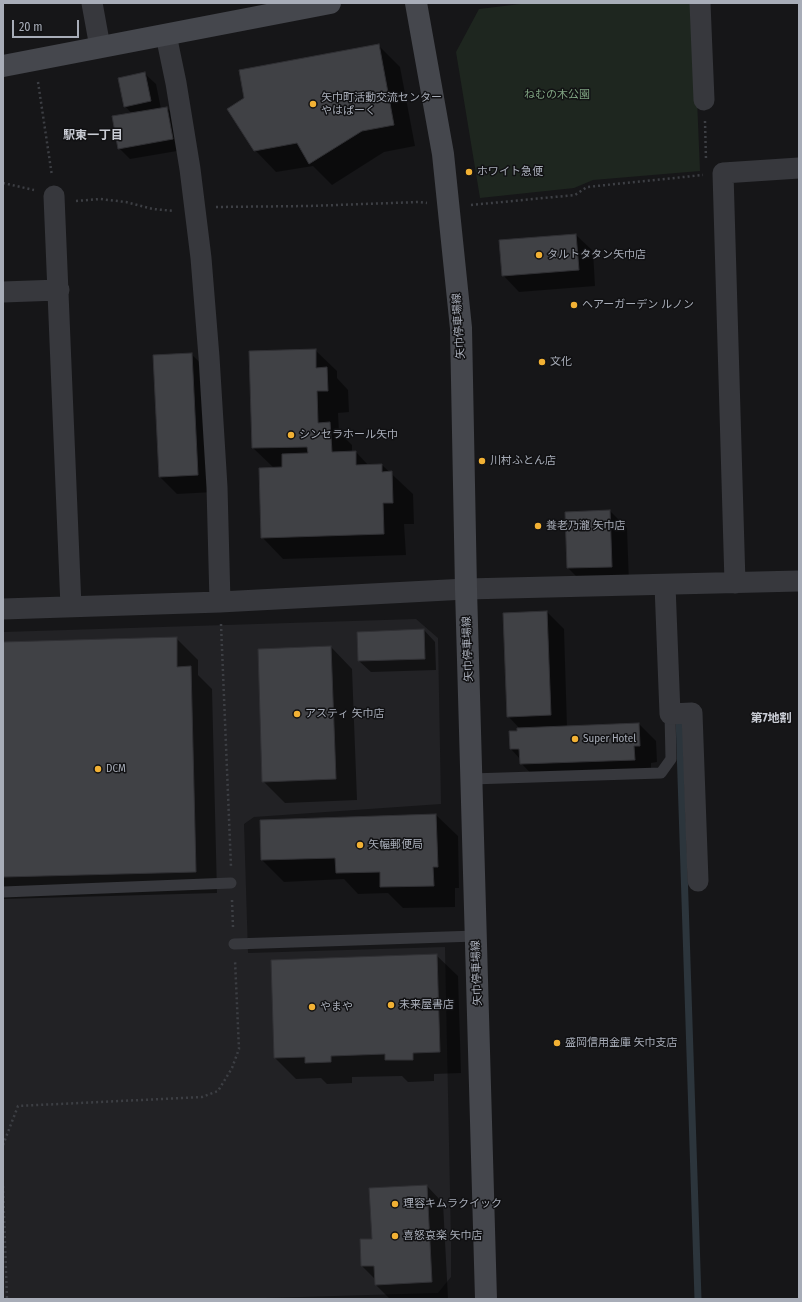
<!DOCTYPE html>
<meta charset="utf-8">
<style>
body{margin:0}
#map{position:relative;width:802px;height:1302px;overflow:hidden;background:#161618;font-family:"Fira Sans Condensed",sans-serif}
canvas{display:block}
.frame{position:absolute;inset:0;border:4px solid #a8adb8;pointer-events:none}
.scale{position:absolute;left:12px;top:20px;width:67px;height:18px;box-sizing:border-box;border:2px solid #a8adb8;border-top:0;padding-left:5px;font-size:12px;line-height:14px;white-space:nowrap;color:#a8adb8;-webkit-text-stroke:3px #111113;paint-order:stroke}
</style>
<div id="map">
<canvas width="802" height="1302"></canvas>
<div class="frame"></div>
<div class="scale">20 m</div>
</div>
<script>
const ctx = document.querySelector('canvas').getContext('2d');
ctx.lineJoin = 'round';
function fillPath(path, color) { ctx.fillStyle = color; ctx.fill(path, 'evenodd'); }
const poly = rows => new Path2D(rows.map(r => 'M' + r).join(''));
function trace(path, color, width, dash) { ctx.strokeStyle = color; ctx.lineWidth = width; ctx.lineCap = dash ? 'butt' : 'round'; ctx.setLineDash(dash || []); ctx.stroke(path); }
function label(font, color, halo, rows, align = 'center') {
  ctx.font = font + ' "Fira Sans Condensed","Noto Sans JP",sans-serif'; ctx.lineWidth = 3; ctx.setLineDash([]); ctx.textBaseline = 'middle'; ctx.strokeStyle = halo; ctx.fillStyle = color; for (const [text, x, y, turn = 0] of rows) {
    ctx.save(); ctx.translate(x, y); ctx.rotate((+turn || 0) * Math.PI / 180); ctx.textAlign = isNaN(turn) ? turn : align; if (halo) ctx.strokeText(text, 0, 0); ctx.fillText(text, 0, 0); ctx.restore();
  }
}
fillPath(poly([
 [416,619,438,638,441,804,254,817,244,824,248,953,445,947,451,1241,451,1277,438,1293,232,1299,3,1299,3,632]
]), '#222225');
fillPath(poly([
 [529,3,693,3,700,171,593,180,574,188,480,198,456,52,479,9]
]), '#1e261f');
fillPath(poly([
 [378,45,400,67,415,146,384,152,332,185,313,166,276,172,255,150],
 [144,73,156,84,161,109,167,108,178,119,183,150,130,159,119,148,132,114,125,106],
 [576,235,593,251,595,286,519,292,503,275,500,241],
 [315,350,337,371,337,378,348,390,349,412,338,413,339,432,352,445,352,452,356,452,368,465,382,465,413,494,414,524,404,524,406,555,283,559,262,537,274,468,253,448,250,352],
 [191,354,208,370,214,492,177,494,160,477,154,356],
 [610,511,627,528,629,583,585,585,568,568],
 [547,612,564,629,567,727,639,724,656,741,657,762,651,763,651,776,537,780,521,763,520,759,511,749,520,729,508,716],
 [424,630,435,642,436,670,371,672,359,661,358,633],
 [176,638,198,660,198,675,212,689,217,893,3,899,3,643],
 [331,647,352,669,357,800,285,803,263,781],
 [436,815,458,836,459,888,455,888,455,907,403,908,388,893,358,894,344,879,284,882,262,860,261,821],
 [436,955,458,976,461,1073,434,1074,434,1081,408,1082,402,1076,352,1077,352,1083,327,1084,321,1078,296,1079,275,1058],
 [427,1186,443,1203,448,1298,390,1299,376,1285,375,1279,362,1266,373,1240]
]), '#0007');
trace(poly([
 [679,716,698,1299]
]), '#2c353c', 7);
const building = poly([
 [379,44,394,125,362,131,309,164,297,143,254,151,227,109,244,98,239,70,379,44],
 [145,72,151,101,124,107,118,78,145,72],
 [167,107,173,139,118,149,112,116,167,107],
 [576,234,579,270,502,276,499,240,576,234],
 [316,349,316,368,327,367,328,391,317,391,318,423,330,422,332,452,356,451,356,465,382,464,382,472,392,471,393,503,383,503,384,534,261,538,259,468,282,467,282,454,308,453,307,447,252,448,249,351,316,349],
 [192,353,198,475,159,477,153,355,192,353],
 [610,510,612,567,567,568,565,512,610,510],
 [547,611,551,715,507,717,503,613,547,611],
 [424,629,425,659,358,661,357,632,424,629],
 [177,637,177,667,191,666,196,872,3,877,3,642,177,637],
 [331,646,336,779,262,782,258,649,331,646],
 [639,723,640,746,634,746,635,760,520,764,519,749,510,749,509,731,517,731,517,728,639,723],
 [436,814,438,867,433,867,434,886,380,887,380,872,336,873,335,858,261,860,260,820,436,814],
 [437,954,440,1052,413,1053,413,1060,385,1060,385,1054,331,1056,331,1062,305,1063,305,1057,274,1058,271,960,437,954],
 [427,1185,432,1282,375,1285,374,1266,361,1266,360,1239,372,1239,369,1188,427,1185]
]);
fillPath(building, '#404145');
trace(building, '#303034', 1);
trace(poly([
 [38,82,52,176],
 [705,121,706,160],
 [3,183,34,190],
 [76,201,100,199,126,202,153,209,174,211],
 [471,205,575,195,587,187,703,175],
 [216,207,309,206,419,202,427,203],
 [221,624,231,867],
 [232,900,233,927],
 [3,1145,18,1106,202,1097,218,1091,232,1068,239,1049,235,960],
 [3,1186,7,1299]
]), '#3d3f44', 2.5, [2, 3]);
trace(poly([
 [471,779,661,773,671,759,670,714],
 [3,892,231,883],
 [234,944,476,936]
]), '#37383d', 11);
trace(poly([
 [92,3,100,47],
 [700,3,704,100],
 [166,35,176,83,190,169,201,258,209,357,217,487,220,602],
 [54,196,71,607],
 [3,292,59,290],
 [735,583,723,173,799,168],
 [665,585,670,714,692,713,698,881],
 [3,609,220,602,466,589,799,581]
]), '#37383d', 21);
trace(poly([
 [416,3,443,154,461,328,466,589,486,1299],
 [3,66,330,3]
]), '#45474d', 22);
for (const [x, y, r, color] of [
 [313,104,4,"#f2b134"],
 [469,172,4,"#f2b134"],
 [539,255,4,"#f2b134"],
 [574,305,4,"#f2b134"],
 [542,362,4,"#f2b134"],
 [291,435,4,"#f2b134"],
 [482,461,4,"#f2b134"],
 [538,526,4,"#f2b134"],
 [297,714,4,"#f2b134"],
 [575,739,4,"#f2b134"],
 [98,769,4,"#f2b134"],
 [360,845,4,"#f2b134"],
 [391,1005,4,"#f2b134"],
 [312,1007,4,"#f2b134"],
 [557,1043,4,"#f2b134"],
 [395,1204,4,"#f2b134"],
 [395,1236,4,"#f2b134"]
]) { const dot = new Path2D(); dot.arc(x, y, r, 0, 2 * Math.PI); ctx.fillStyle = color; ctx.fill(dot); trace(dot, '#111113', 1.5); }
label('11px', '#7fa381', '#111113', [
 ["ねむの木公園",557,95]
]);
label('11px', '#a8adb8', '#111113', [
 ["矢巾町活動交流センター",321,98],
 ["やはぱーく",321,111],
 ["ホワイト急便",477,172],
 ["タルトタタン矢巾店",547,255],
 ["ヘアーガーデン ルノン",582,305],
 ["文化",550,362],
 ["シンセラホール矢巾",299,435],
 ["川村ふとん店",490,461],
 ["養老乃瀧 矢巾店",546,526],
 ["アスティ 矢巾店",305,714],
 ["Super Hotel",583,739],
 ["DCM",106,769],
 ["矢幅郵便局",368,845],
 ["未来屋書店",399,1005],
 ["やまや",320,1007],
 ["盛岡信用金庫 矢巾支店",565,1043],
 ["理容キムラクイック",403,1204],
 ["喜怒哀楽 矢巾店",403,1236]
], 'left');
label('11px', '#a8adb8', '#111113', [
 ["矢巾停車場線",459,326,-94],
 ["矢巾停車場線",468,649,-92],
 ["矢巾停車場線",477,973,-92]
]);
label('bold 12px', '#c9ccd4', '#111113', [
 ["駅東一丁目",93,136],
 ["第7地割",771,719]
]);
</script>
